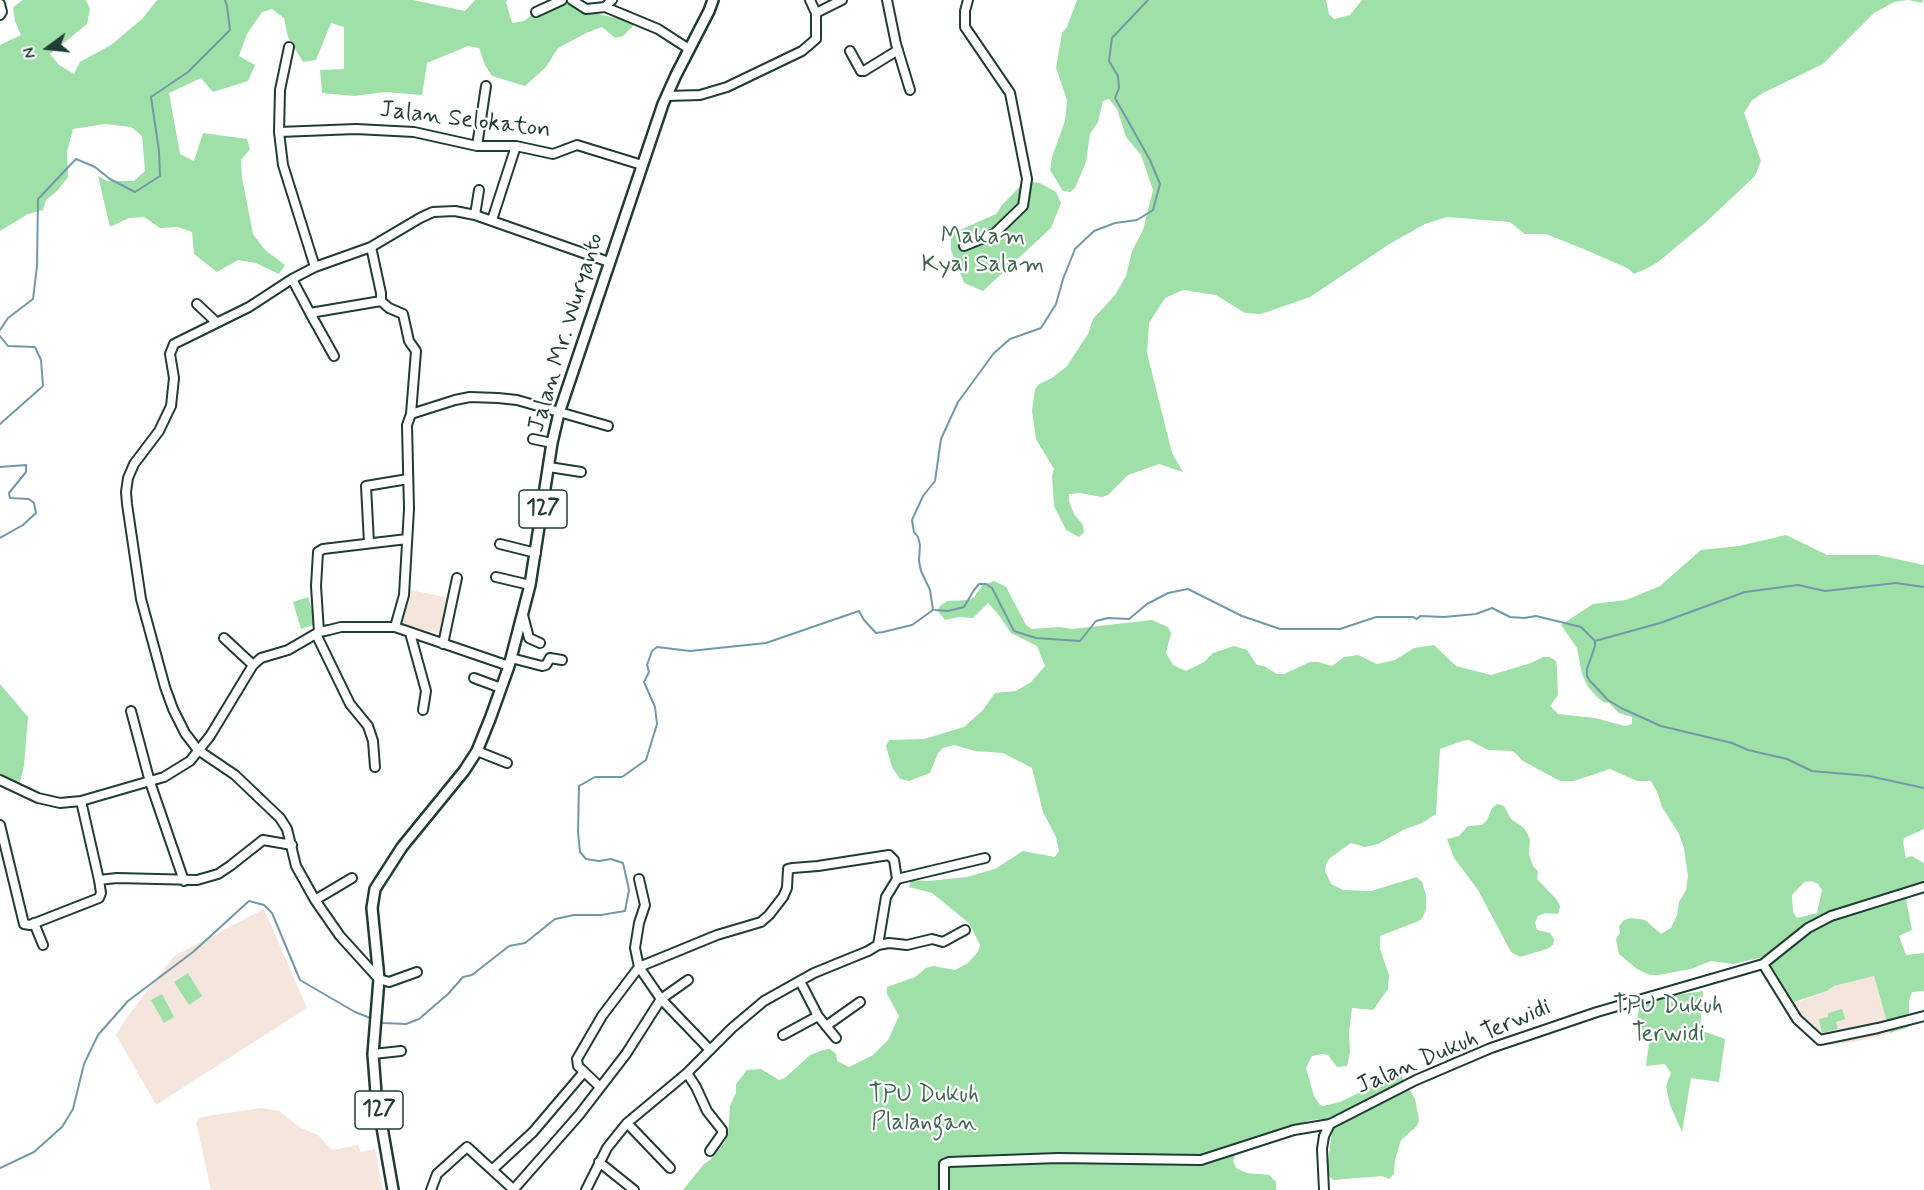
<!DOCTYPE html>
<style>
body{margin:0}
#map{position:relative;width:1924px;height:1190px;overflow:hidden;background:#fff;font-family:Mynerve,sans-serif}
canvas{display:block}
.north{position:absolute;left:18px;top:18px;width:60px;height:60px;-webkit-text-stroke:4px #fff;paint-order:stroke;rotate:255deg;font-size:16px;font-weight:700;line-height:24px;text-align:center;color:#1f3d34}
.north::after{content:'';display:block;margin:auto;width:21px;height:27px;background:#1f3d34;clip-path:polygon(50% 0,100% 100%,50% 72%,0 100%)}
</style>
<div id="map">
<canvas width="1924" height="1190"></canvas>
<div class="north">N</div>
</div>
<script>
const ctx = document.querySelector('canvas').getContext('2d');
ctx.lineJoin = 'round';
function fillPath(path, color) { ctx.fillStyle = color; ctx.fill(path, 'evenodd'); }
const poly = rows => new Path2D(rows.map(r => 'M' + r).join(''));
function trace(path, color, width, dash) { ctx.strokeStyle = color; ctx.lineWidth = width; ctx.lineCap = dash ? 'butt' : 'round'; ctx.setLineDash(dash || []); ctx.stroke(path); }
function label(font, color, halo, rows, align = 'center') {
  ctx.font = font + ' Mynerve,sans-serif'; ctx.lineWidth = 4.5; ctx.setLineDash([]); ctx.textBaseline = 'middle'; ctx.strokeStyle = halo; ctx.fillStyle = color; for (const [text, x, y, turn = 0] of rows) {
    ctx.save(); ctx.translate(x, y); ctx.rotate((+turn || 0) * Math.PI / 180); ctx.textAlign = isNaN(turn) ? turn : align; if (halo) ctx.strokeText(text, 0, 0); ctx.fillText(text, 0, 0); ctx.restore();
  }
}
fillPath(poly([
 [406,589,449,598,441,633,399,625],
 [264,909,307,1008,156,1105,116,1035,128,1016,174,956],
 [1874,976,1890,1033,1860,1041,1831,1045,1813,1038,1786,1006,1827,991,1834,986],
 [261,1108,279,1111,301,1128,318,1135,332,1150,358,1145,361,1152,375,1149,383,1190,211,1190,196,1122,201,1117]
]), '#f4e6dc');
fillPath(poly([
 [23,0,86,0,90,9,87,24,50,54,59,65,74,74,80,62,111,45,142,19,157,0,413,0,465,11,475,0,507,0,506,2,512,23,524,21,547,3,568,4,586,11,633,22,633,26,623,36,615,38,602,27,586,33,558,48,546,67,525,86,492,76,485,65,479,48,468,46,427,63,422,95,385,92,354,96,322,93,320,70,344,69,344,27,331,23,316,60,303,62,288,37,284,18,272,9,262,12,247,34,239,56,255,65,248,81,213,92,201,78,169,93,180,154,194,161,203,133,247,139,250,149,241,160,242,178,253,234,265,250,285,265,279,274,256,263,238,260,217,272,194,254,192,232,178,227,160,228,144,217,129,218,110,227,98,176,107,181,134,181,145,171,142,136,131,127,105,124,73,129,67,151,68,177,58,190,46,200,43,210,28,214,0,231,0,45,21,35,15,21,13,7],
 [1077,0,1326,0,1329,14,1334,19,1350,15,1362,0,1923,0,1922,3,1908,0,1894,2,1874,13,1823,64,1765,92,1752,100,1744,113,1761,161,1755,176,1705,223,1658,262,1646,269,1634,274,1627,268,1586,250,1546,234,1525,234,1510,222,1447,217,1425,224,1391,243,1310,297,1267,312,1260,314,1245,313,1216,295,1183,290,1165,298,1149,323,1147,353,1172,453,1183,472,1159,464,1128,475,1108,495,1102,497,1080,493,1069,494,1069,501,1074,514,1083,525,1084,532,1079,537,1066,530,1054,506,1052,476,1054,469,1036,439,1032,411,1035,389,1039,384,1052,378,1067,366,1088,334,1093,319,1115,295,1126,276,1132,251,1143,230,1153,190,1141,155,1126,137,1117,109,1109,99,1103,101,1098,122,1090,134,1086,162,1075,188,1070,192,1063,191,1050,170,1052,157,1065,121,1067,100,1056,68,1062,33,1067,27],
 [1025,181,1040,183,1056,192,1061,203,1051,228,983,291,964,283,951,250,951,234,996,214,1002,205],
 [1786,535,1827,555,1878,555,1924,565,1924,829,1904,838,1903,843,1906,858,1912,856,1924,863,1924,894,1906,899,1912,930,1899,936,1906,955,1924,953,1924,991,1912,992,1909,1001,1909,1027,1890,1033,1874,976,1834,986,1827,991,1794,1002,1772,967,1763,957,1733,964,1711,961,1691,969,1658,975,1650,975,1637,969,1619,954,1616,939,1620,933,1619,926,1624,920,1631,918,1645,920,1661,934,1671,928,1677,915,1679,902,1686,890,1688,876,1684,848,1679,834,1662,807,1658,794,1651,781,1637,781,1610,769,1574,781,1560,781,1523,761,1513,751,1488,750,1469,740,1462,741,1440,749,1436,814,1422,823,1403,830,1378,844,1365,847,1351,843,1330,858,1326,864,1325,871,1331,884,1343,890,1371,891,1417,877,1422,882,1426,895,1426,910,1421,920,1380,936,1380,949,1389,975,1388,989,1373,1010,1352,1008,1349,1032,1350,1052,1347,1066,1337,1067,1328,1055,1322,1054,1312,1056,1306,1068,1314,1096,1320,1105,1323,1106,1340,1102,1388,1079,1401,1075,1415,1099,1419,1120,1417,1126,1401,1140,1395,1160,1394,1174,1389,1179,1382,1176,1333,1180,1328,1175,1327,1168,1332,1132,1320,1119,1307,1121,1237,1151,1233,1161,1236,1168,1247,1173,1269,1175,1276,1182,1276,1190,683,1190,704,1164,710,1160,725,1142,728,1135,730,1106,736,1093,736,1084,747,1070,761,1069,779,1080,785,1078,810,1055,823,1050,830,1049,836,1054,837,1061,849,1067,873,1055,888,1040,899,1016,887,994,887,987,915,977,926,968,933,966,955,970,968,963,978,952,980,945,969,923,932,893,909,887,911,880,928,881,967,877,995,869,1023,851,1055,857,1059,851,1056,837,1043,812,1032,768,1003,753,975,751,954,745,943,748,938,753,930,773,909,781,900,779,892,767,886,746,889,740,924,739,964,727,982,711,995,693,1016,691,1031,682,1045,666,1037,646,1011,633,998,614,988,603,973,618,959,617,945,620,937,610,941,605,948,601,969,600,974,597,983,585,994,581,1006,587,1026,625,1032,629,1059,627,1072,629,1152,620,1168,627,1171,633,1166,653,1173,665,1186,671,1204,662,1213,653,1234,646,1247,650,1257,665,1264,666,1277,674,1284,674,1310,662,1318,662,1332,666,1344,657,1358,655,1377,664,1395,660,1414,648,1434,645,1456,666,1491,675,1531,663,1543,657,1550,657,1556,661,1557,668,1558,695,1550,706,1558,714,1595,718,1625,726,1632,724,1632,717,1619,713,1609,703,1603,702,1597,697,1588,687,1582,674,1577,648,1561,625,1593,604,1626,600,1660,586,1701,550,1739,546],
 [1812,881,1818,884,1822,890,1817,913,1797,918,1793,912,1792,895,1804,882],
 [308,597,316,624,301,629,293,602],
 [0,684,28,717,24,766,20,782,0,775],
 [1497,804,1504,806,1511,819,1523,827,1527,833,1530,839,1529,854,1533,866,1538,871,1537,879,1557,900,1560,907,1558,914,1545,913,1538,916,1535,923,1537,930,1550,933,1554,939,1553,945,1547,949,1520,957,1511,952,1478,890,1454,858,1447,839,1459,836,1468,826,1482,825,1487,820,1492,808],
 [188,973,202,996,189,1005,174,982],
 [1703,991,1700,1030,1725,1039,1719,1082,1691,1078,1682,1132,1670,1105,1666,1086,1671,1073,1665,1064,1646,1066,1649,1043,1636,1028,1639,1008,1641,1002,1657,998],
 [162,994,174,1017,164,1023,151,1000],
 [1842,1009,1845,1019,1836,1022,1838,1029,1822,1033,1819,1019,1828,1017,1828,1013]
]), '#9fdfa8');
trace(poly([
 [0,330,8,318,33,299,37,266,38,199,76,159,95,167,110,179,135,192,160,176,159,151,151,97,188,72,230,30,227,6,225,0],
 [0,336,8,346,35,347,41,360,43,386,0,424],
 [0,467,26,465,26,472,9,493,10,498,29,499,34,503,36,513,23,525,0,538],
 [935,610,948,611,964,607,974,590,979,584,986,584,992,588,1014,631,1036,638,1080,641,1096,621,1108,618,1129,619,1147,604,1168,593,1188,589,1242,616,1280,629,1340,629,1376,617,1413,617,1417,619,1420,616,1444,617,1476,614,1492,608,1510,617,1524,618,1536,616,1581,627,1595,641],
 [1595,641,1595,646,1587,669,1587,676,1590,681,1608,700,1621,708,1661,726,1732,743,1748,750,1787,759,1812,771,1869,776,1924,788],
 [1595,641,1660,623,1745,592,1798,585,1825,591,1896,583,1924,587],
 [378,1021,383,1023,406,1024,419,1019,448,994,463,977,472,975,509,946,525,943,555,919,574,915,601,915,625,911,629,890,623,863,611,859,599,861,586,859,580,852,578,832,579,786,595,777,622,777,646,760,657,724,655,707,644,682,649,672,647,665,652,651,657,647,690,651,766,643,859,611,864,620,876,633,883,632,912,625,933,610,930,590,921,571,919,561,920,545,918,537,914,532,912,520,923,496,935,481,941,439,958,402,994,353,1010,339,1041,328,1056,304,1063,279,1075,249,1094,231,1115,223,1137,220,1153,210,1160,184,1150,160,1115,98,1119,88,1118,76,1109,61,1112,38,1148,0],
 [0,1168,34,1152,62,1127,73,1109,84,1064,98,1035,128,1001,193,952,249,901,264,905,272,913,300,980,355,1012,373,1019]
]), '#7398a8', 2);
const minor = poly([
 [572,0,586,9,605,7,612,0],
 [810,0,816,13],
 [887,0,896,44,910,90],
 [0,4,2,12,0,15],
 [605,7,658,29,689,49],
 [536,12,562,0],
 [289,47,280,90,279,132,283,165,315,267],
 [850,51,861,71,864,71,898,50],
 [667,96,700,95,727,87,802,51,816,39,816,13,842,0],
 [279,132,356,129,414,132,477,146,516,146,553,154,577,145,642,165],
 [477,146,486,86],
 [475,215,479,190],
 [492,220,516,146],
 [964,246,994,234,1023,206,1027,179,1010,93,965,27,965,11,968,0],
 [292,279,310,313,381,301,381,293,371,247],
 [381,301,389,308,403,314,409,341,416,351,411,414],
 [197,304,216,322],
 [310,313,334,356],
 [533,439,552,443],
 [549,467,581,472],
 [369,543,366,486,408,479],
 [500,544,536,553],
 [496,577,530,585],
 [523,615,529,638,540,643],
 [395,627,404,595,409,509,407,425,411,414,455,400,470,397,498,398,517,400,608,426],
 [319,632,316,586,318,552,323,549,407,539],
 [410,633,426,691,423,710],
 [316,634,350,704,368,726,373,741,375,767],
 [224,638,253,665],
 [443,644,457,578],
 [511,658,542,666,546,665,550,658,562,660],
 [474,678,501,688],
 [131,711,150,782,184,881],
 [477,751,507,763],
 [0,780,38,798,60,803,81,801,164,777,190,761,210,736,253,665,261,658,288,650,319,632,329,630,341,627,395,627,509,666],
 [0,825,24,924,30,925,99,898,101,893,99,880,81,801],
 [639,879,645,905,639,923,635,948,639,967,661,999,710,1050],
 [99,880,117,878,197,880,218,874,230,866,263,840,292,845],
 [315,900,352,878],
 [34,923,43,945],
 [878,945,886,897,897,879,985,858],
 [1763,964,1797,1019,1820,1040,1878,1028,1924,1016],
 [639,967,717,935,761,922,769,915,783,897,787,888,788,869,793,868,818,866,889,855,894,860,897,879],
 [417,972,389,982,379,979,340,936,315,900,296,866,287,829,280,818,235,775,198,750,185,733,173,709,165,687,141,599,127,504,126,492,128,478,134,464,159,431,171,406,174,378,170,354,174,344,249,307,292,279,315,267,371,247,420,218,433,212,455,211,475,215,609,262],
 [800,981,818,1016,836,1038],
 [826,1026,860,1002],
 [783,1035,818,1016],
 [373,1054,401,1051],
 [687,1073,696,1087,707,1111,722,1130,722,1134,710,1151],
 [600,1087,578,1066,577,1059,602,1016,639,967],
 [627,1123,670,1168],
 [599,1162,634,1190],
 [493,1169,533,1132,584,1072],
 [514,1189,579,1115,626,1054,661,999,688,980],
 [431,1190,437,1174,467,1147,514,1190],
 [586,1190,607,1148,627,1123,687,1073,732,1028,764,1001,814,973,868,951,878,945,889,943,907,945,932,939,943,942,965,930],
 [944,1190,944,1164,949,1162,1058,1158,1201,1160,1294,1130,1330,1124,1416,1080,1491,1048,1597,1012,1763,964,1808,928,1831,916,1924,887],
 [1324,1190,1322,1149,1324,1136,1330,1124]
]);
const major = poly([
 [393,1190,376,1093,373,1054,379,979,372,908,375,889,402,847,464,771,477,751,490,719,509,666,530,585,552,443,559,413,663,104,676,75,709,11,713,0]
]);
trace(minor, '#1f3d34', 12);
trace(major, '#1f3d34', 14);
trace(minor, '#fff', 8);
trace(major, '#fff', 9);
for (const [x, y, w] of [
 [543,509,48],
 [379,1110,48]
]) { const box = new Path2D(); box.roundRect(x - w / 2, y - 19, w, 38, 4.5); ctx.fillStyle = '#fff'; ctx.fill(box); trace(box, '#1f3d34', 1.5); }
label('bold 22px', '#1f3d34', null, [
 ["127",543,509],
 ["127",379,1110]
]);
label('24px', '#1f3d34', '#fff', [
 ["Jalan Selokaton",465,121,7],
 ["Jalan Mr. Wuryanto",567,333,-73],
 ["Jalan Dukuh Terwidi",1454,1048,-23]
]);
label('24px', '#3f6651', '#fff', [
 ["Makam",983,238],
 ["Kyai Salam",983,266],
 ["TPU Dukuh",1668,1007],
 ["Terwidi",1668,1035],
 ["TPU Dukuh",924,1096],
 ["Plalangan",924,1124]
]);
</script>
